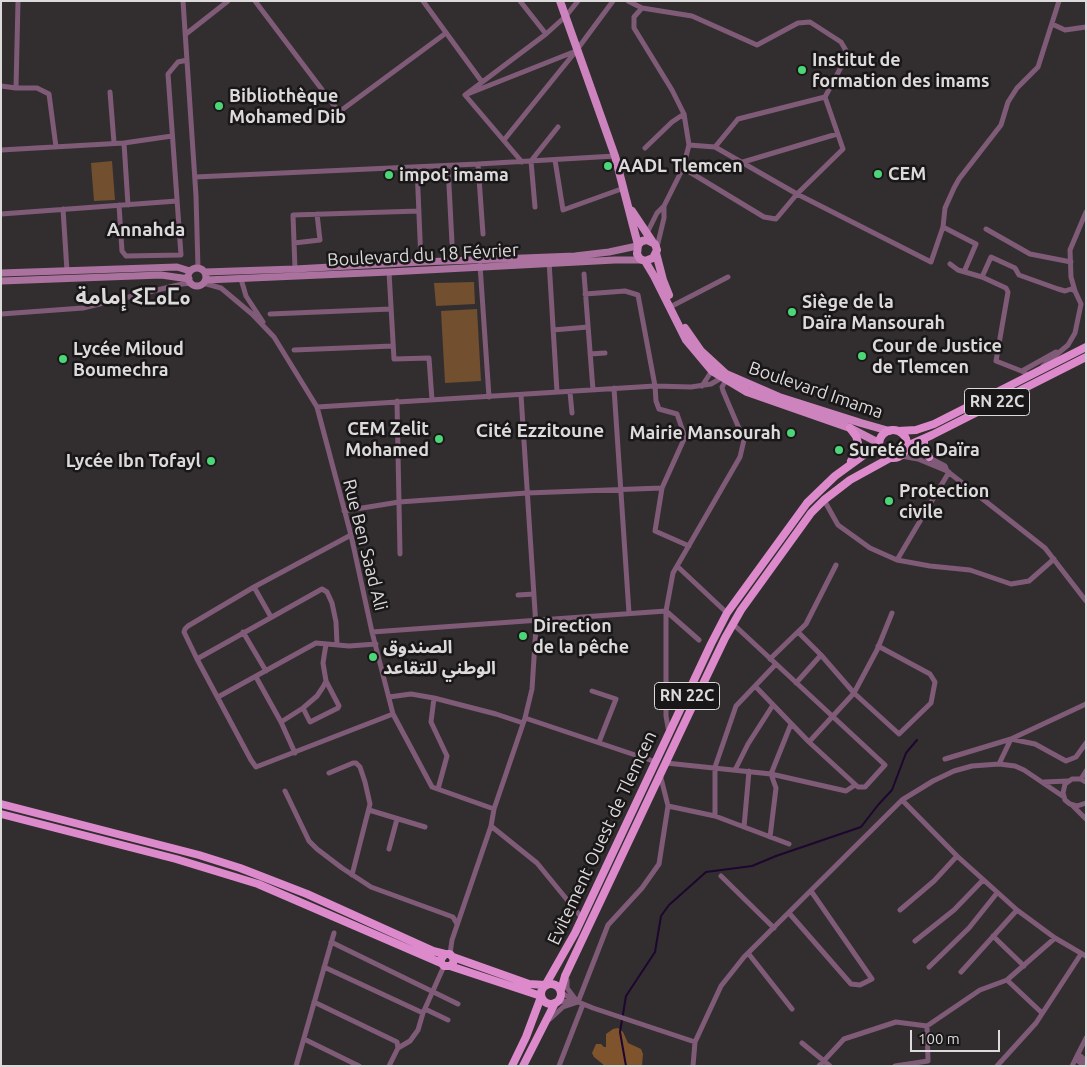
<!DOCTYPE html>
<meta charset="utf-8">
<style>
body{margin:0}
#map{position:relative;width:1087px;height:1067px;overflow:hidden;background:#322e2f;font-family:Ubuntu,sans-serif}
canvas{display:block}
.frame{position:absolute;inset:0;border:2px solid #dddadb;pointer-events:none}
.scale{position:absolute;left:910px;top:1030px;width:90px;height:22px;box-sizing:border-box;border:2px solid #dddadb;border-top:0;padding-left:6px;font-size:15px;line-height:18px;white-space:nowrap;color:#dddadb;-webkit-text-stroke:4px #191717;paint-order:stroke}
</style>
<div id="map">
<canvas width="1087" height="1067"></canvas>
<div class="frame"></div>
<div class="scale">100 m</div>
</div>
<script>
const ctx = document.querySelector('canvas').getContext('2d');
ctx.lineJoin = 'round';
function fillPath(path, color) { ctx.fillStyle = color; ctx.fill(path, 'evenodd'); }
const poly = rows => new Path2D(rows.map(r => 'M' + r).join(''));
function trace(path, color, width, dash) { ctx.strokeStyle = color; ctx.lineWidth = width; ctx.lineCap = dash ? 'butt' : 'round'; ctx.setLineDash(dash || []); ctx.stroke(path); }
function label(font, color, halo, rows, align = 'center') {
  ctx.font = font + ' Ubuntu,"Noto Sans Arabic","Noto Sans Tifinagh",sans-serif'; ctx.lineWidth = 5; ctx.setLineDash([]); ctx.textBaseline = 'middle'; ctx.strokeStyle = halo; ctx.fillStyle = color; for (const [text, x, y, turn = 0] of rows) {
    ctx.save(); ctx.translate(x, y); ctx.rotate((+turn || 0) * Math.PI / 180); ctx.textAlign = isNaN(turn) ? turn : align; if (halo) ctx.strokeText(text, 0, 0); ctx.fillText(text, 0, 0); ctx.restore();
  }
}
fillPath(poly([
 [112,161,115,200,94,201,91,163],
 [474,282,475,304,436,306,434,283],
 [477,309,481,381,445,383,441,311]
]), '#724f2f');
fillPath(poly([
 [618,1028,623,1032,628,1043,641,1049,643,1054,642,1066,605,1066,594,1057,592,1053,596,1044,601,1044,604,1047,606,1047,606,1034,613,1029]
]), '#7f542c');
trace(poly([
 [626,1066,620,1032,626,996,655,952,661,916,669,905,706,872,752,866,776,856,861,827,878,805,892,790,906,753,917,740]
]), '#1d062f', 2);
trace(poly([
 [183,1,196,196,198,268],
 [255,1,339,112,446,33],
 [423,1,482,82],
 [520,1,546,34],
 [578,1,566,16,546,34,465,95,576,51,613,1],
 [628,1,642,8],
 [1052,24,1065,30,1086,27],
 [186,34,228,1],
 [1,86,16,88,18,1],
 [16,88,37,88,49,94,56,147],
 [110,92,114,143],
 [465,95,522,162],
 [504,140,576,51],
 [124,143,128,205],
 [715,147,797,194,931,262,943,227,945,208,954,188,959,179,1001,125,1008,102,1017,88,1038,67,1059,1],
 [645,148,672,122,684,114],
 [1,150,124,143,172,136],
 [555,160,563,210,624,188],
 [743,162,837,134],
 [478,164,483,234],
 [448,166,452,243],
 [417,167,421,262],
 [683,168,764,217,776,219,797,194,843,149,825,97],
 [195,177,478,164,615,156],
 [119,205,122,251,126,256,181,255,168,74,178,62,187,60],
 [535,207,531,161,558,127],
 [63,209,67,271],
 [1,214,177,201],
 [943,227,976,244,964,272],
 [986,229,1030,254,1071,262],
 [646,235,657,213,664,206,683,168,689,145,684,114,672,90,634,28,634,17,642,8,692,16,757,45,798,23,810,22,841,42,848,54,825,97,738,119,715,147,689,145],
 [294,243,320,240,317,214],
 [657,247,664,218,664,206],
 [549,261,557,392],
 [950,264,958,270,982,277],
 [480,265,489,397],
 [295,269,293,215,419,211],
 [389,272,394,359,429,358,432,400],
 [584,274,593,390],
 [241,279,246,296,263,322],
 [203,283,221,288,252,314,274,337,317,407,351,535,372,632,393,714,432,787,494,809],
 [674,305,728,277],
 [1,314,83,308,182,284,192,283],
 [270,314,391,309],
 [553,330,588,327],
 [294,350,393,346],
 [590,354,605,353],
 [1043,366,1068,345,1075,333,1081,304,1075,291,1071,277,1070,250,1086,212],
 [1022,371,1056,352],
 [1028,376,1024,372,996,361,1008,292,1006,288,982,277,991,257,1015,268,1019,275,1058,289,1065,291,1071,289,1075,291],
 [702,386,713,369],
 [614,388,629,613],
 [570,392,572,413],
 [397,401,400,554],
 [317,407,655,386,691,387,711,384,723,377],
 [906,450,924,455,945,466,947,471,1045,548,1086,601],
 [901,456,918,459,947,471],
 [662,488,655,531,689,546],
 [824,500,838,525,870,548,897,560,930,566,970,570,1011,584,1029,581,1054,559],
 [344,511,399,502,527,493,662,488,685,437,677,414,659,409,656,401,655,386,638,295,625,291,585,294],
 [351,535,254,587,188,626,185,629,184,632,197,659,251,760,256,767,393,714],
 [897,560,949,472],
 [677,566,727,613],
 [254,587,271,617],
 [518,595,534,594],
 [733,624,885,765,865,787,858,787,809,742,755,686],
 [243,632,266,671],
 [372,632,666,611,666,716,669,733],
 [798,632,821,655,854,693,899,734,931,703,935,682,930,674,878,646],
 [699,640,666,611,673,573,740,457,744,440,723,391,722,387,726,380],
 [197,659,322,589,327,592,332,603,336,622,337,644],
 [770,659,806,624,836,565],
 [256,677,281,722,295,753],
 [796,683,821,655],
 [592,691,616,699,599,742],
 [218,697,316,643,349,646,376,644],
 [389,697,411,694,434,698,431,722,447,756,438,789],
 [434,698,496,714,523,723],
 [303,708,310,722,338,708,339,706,326,681],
 [525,718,656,762],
 [281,722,303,708,317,696,323,687,326,681,323,663,326,644],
 [809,742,854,693,877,650,892,613],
 [945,759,1011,739,1086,704],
 [666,763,771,774,846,791,855,785],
 [999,764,1011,739,1035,744,1066,761,1076,757,1086,743],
 [735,770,748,744,773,705],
 [329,773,353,763,356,763,360,767,365,782,370,804,352,875],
 [660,774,668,806,715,816,789,844],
 [1081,779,1086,771],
 [1044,782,1068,781],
 [1086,782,1081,779,1072,779,1065,784,1063,793,1065,800,1070,804,1077,806,1086,803],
 [285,791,309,841,317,849,342,868,371,887,453,917,457,924],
 [902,800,957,856,1017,910,1055,938,1086,956],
 [1073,806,1086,819],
 [369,810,425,827],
 [715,816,715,767,736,706,776,664],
 [491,826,537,863,582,918],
 [744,827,749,771],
 [770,837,776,788,771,774,791,724],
 [389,849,397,819],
 [721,876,774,928],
 [900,910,934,881,957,856],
 [789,913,851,984,860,985,872,979,811,891],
 [993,936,1024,966],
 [915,941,954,910,983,880],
 [331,942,458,1004],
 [748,953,792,1009],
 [450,954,452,940,491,826,494,809,525,718,532,689,536,627,521,395],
 [324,967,423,1013],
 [929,967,969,928,997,893],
 [961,972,1017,910],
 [567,980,567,988,576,1000],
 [1007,980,1042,1013],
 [561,992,571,999,593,1008,695,1042],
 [314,1002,397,1042,398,1048],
 [557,1002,573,1001],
 [578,1002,608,925,642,888,659,864,668,806],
 [425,1009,448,1020],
 [550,1019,563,1007,578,1002],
 [304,1039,359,1066],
 [802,1043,830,1066],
 [1078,1054,1086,1061],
 [1076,1059,1084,1066],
 [296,1066,334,933],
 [389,1066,398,1048,410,1041,418,1030,423,1013,444,966],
 [559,1066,583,1004],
 [693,1066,695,1042,721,986,744,957,902,800,933,781,954,771,972,766,999,764,1015,766,1024,770,1064,797],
 [819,1066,844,1039,896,1022,927,1026,980,990,1007,980,1055,938],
 [895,1066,928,1061,927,1026],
 [997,1066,1036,1023,1081,954],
 [1072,1066,1086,1038]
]), '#7f5b77', 5);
trace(poly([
 '188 277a9 9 0 1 1 18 0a9 9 0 1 1-18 0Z',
 [205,272,295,269,421,262,575,256,609,252,637,246],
 [1,273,177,267,190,271],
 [206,280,389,272,615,260,642,260],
 [1,281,161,275,189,279]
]), '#ab729f', 7);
trace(poly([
 [560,1,615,156,638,245],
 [632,211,652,241],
 [656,253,663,280,669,295],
 [645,261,653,258,657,250,655,244,647,240,642,241,638,245,637,254,640,259,645,261,654,276,686,340,712,371,747,392,850,428,879,443],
 [685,328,701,351,726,374,779,397,861,423,889,431]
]), '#cd83be', 8);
trace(poly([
 [850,428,856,436,858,443,857,451,851,461],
 '879 444a14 14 0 1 1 28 0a14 14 0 1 1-28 0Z',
 [898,431,916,430,934,424,1086,347],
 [924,439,924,449,929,457],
 [907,446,932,435,1086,357],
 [1,804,199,855,240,868,307,894,433,951,445,954],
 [1,814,176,859,258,884,441,963,444,966,450,966,453,963,454,959,450,954,445,954,441,959,441,963],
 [453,957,529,984,545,985],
 [450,966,541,996],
 '541 994a10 10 0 1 1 20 0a10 10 0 1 1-20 0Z',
 [546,984,575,933,711,644,727,613,807,503,835,476,879,444],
 [561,990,565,976,701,688,725,638,741,610,811,513,824,500,850,480,890,458],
 [512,1066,526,1037,541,997],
 [523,1066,555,1003]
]), '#dc8acc', 8);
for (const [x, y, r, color] of [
 [802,70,5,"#4cd677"],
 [219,106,5,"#4cd677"],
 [608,166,5,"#4cd677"],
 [878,174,5,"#4cd677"],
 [389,175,5,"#4cd677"],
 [792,312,5,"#4cd677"],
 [862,356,5,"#4cd677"],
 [63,359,5,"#4cd677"],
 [791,433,5,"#4cd677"],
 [439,439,5,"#4cd677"],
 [839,450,5,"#4cd677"],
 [211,461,5,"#4cd677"],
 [889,501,5,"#4cd677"],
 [523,636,5,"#4cd677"],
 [373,657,5,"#4cd677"]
]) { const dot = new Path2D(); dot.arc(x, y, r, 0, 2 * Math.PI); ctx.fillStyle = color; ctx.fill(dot); trace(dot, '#191717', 2); }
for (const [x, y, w] of [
 [997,402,65],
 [687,696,65]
]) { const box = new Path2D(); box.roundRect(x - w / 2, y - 13.5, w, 27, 4); ctx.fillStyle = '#191717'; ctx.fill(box); trace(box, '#dddadb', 1); }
label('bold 16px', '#dddadb', null, [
 ["RN 22C",997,402],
 ["RN 22C",687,696]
]);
label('bold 18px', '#dddadb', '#191717', [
 ["Institut de",812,60],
 ["formation des imams",812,81],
 ["Bibliothèque",229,96],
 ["Mohamed Dib",229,117],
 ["AADL Tlemcen",618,166],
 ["CEM",888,174],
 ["impot imama",399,175],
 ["Siège de la",802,302],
 ["Daïra Mansourah",802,323],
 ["Cour de Justice",872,346],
 ["de Tlemcen",872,367],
 ["Lycée Miloud",73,349],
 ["Boumechra",73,370],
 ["CEM Zelit",429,429,"right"],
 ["Mohamed",429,450,"right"],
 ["Mairie Mansourah",781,433,"right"],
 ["Sureté de Daïra",849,450],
 ["Lycée Ibn Tofayl",201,461,"right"],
 ["Protection",899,491],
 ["civile",899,512],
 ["Direction",533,626],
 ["de la pêche",533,647],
 ["الصندوق",383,647],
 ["الوطني للتقاعد",383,668]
], 'left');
label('18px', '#dddadb', '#191717', [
 ["Boulevard du 18 Février",423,255,-3],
 ["Boulevard Imama",816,390,19],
 ["Rue Ben Saad Ali",365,545,76],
 ["Evitement Ouest de Tlemcen",602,838,-65]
]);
label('bold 19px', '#dddadb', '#191717', [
 ["Annahda",146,230],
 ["Cité Ezzitoune",540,431]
]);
label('bold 22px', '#dddadb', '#191717', [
 ["إمامة ⵉⵎⴰⵎⴰ",133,297]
]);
</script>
